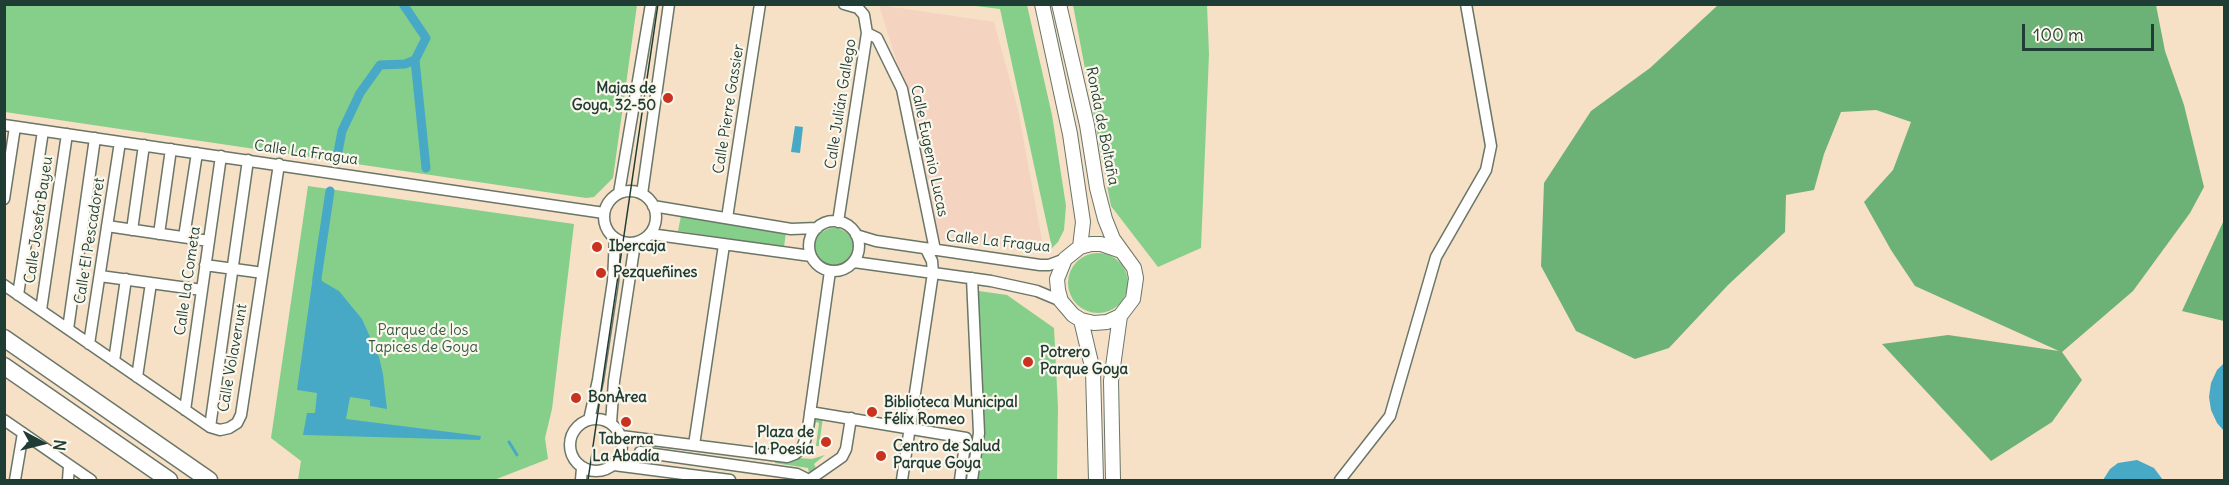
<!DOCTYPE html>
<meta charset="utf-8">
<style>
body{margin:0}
#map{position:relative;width:2229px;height:485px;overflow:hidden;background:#f6e0c6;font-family:Delius,sans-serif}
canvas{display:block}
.frame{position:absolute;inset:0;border:6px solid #1f3d34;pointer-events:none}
.north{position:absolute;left:12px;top:413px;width:60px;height:60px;-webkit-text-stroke:4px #fbf7ec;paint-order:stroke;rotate:97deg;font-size:16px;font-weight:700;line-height:24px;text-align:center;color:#1f3d34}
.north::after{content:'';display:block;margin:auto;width:21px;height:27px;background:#1f3d34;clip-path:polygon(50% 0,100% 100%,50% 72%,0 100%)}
.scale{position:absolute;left:2022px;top:24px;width:132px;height:27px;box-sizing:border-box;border:3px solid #1f3d34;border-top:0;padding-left:8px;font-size:18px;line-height:21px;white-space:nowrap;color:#1f3d34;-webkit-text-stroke:4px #fbf7ec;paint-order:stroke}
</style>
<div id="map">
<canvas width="2229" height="485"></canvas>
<div class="frame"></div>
<div class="north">N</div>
<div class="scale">100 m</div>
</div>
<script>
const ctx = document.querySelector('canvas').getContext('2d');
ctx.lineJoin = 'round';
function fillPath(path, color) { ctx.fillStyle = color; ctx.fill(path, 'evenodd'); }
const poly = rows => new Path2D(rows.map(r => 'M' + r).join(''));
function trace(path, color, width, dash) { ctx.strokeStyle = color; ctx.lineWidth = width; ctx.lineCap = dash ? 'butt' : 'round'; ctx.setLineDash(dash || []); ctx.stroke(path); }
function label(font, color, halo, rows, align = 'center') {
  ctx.font = font + ' Delius,sans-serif'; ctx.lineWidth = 4.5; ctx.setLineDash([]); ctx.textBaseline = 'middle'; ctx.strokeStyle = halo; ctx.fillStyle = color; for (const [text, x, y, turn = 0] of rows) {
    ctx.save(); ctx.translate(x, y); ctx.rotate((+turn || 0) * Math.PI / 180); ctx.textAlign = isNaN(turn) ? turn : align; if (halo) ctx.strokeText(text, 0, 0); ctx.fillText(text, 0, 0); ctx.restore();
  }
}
fillPath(poly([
 [879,5,994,22,1018,110,1044,251,1020,251,935,239,902,78]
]), '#f4d3c0');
fillPath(poly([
 [5,4,637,5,613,178,594,197,586,198,5,112],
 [968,5,1027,5,1052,115,1066,206,1064,230,1058,242,1052,248,1000,9],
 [1073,5,1207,5,1209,54,1201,248,1158,267,1111,206],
 [308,186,574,224,552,409,545,438,548,459,494,480,298,480,301,461,271,438],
 [681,216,786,232,784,247,678,231],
 '815 247a19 19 0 1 1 38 0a19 19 0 1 1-38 0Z',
 '1068 283a30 30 0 1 1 60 0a30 30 0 1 1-60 0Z',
 [972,290,1007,295,1054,328,1058,407,1057,480,972,480,979,433],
 [814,415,823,417,819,446,816,446,819,423,816,422,811,445,799,458,812,459,825,455,814,464,816,468,809,473,808,468,775,463,775,460,790,460]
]), '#86cf8b');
fillPath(poly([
 [1718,5,2156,5,2165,51,2184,105,2204,187,2190,213,2133,291,2062,352,2082,380,2052,422,1991,461,1882,344,1948,335,2059,351,1915,286,1891,250,1864,202,1893,170,1911,122,1876,110,1841,112,1824,154,1814,190,1786,195,1785,232,1728,285,1669,348,1635,359,1576,331,1541,266,1544,183,1591,111,1650,68],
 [2224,220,2224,321,2182,311]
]), '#6cb277');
fillPath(poly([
 [795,126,803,127,800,153,791,152],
 [313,276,339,291,362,319,379,357,383,374,387,409,370,406,370,400,350,397,346,419,481,436,480,440,303,435,307,413,315,413,317,393,297,390],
 [2224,363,2224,431,2217,423,2211,410,2209,397,2211,383,2217,370],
 [2137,460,2154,468,2163,480,2103,480,2110,469,2118,463]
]), '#47a9c6');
trace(poly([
 [509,442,517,455]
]), '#47a9c6', 3);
trace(poly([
 [415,60,426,168],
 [338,152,342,131,360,93,380,65,405,64,415,60,426,38,403,4],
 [319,290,317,278,330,191]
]), '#47a9c6', 9);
const minor = poly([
 [867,33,877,38,902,89,935,250],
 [4,125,604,213],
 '604 217a26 26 0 1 1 52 0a26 26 0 1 1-52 0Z',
 [619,193,651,4],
 [642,194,669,4],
 [4,199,15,127],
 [653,206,791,229,817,228],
 [727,218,760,4],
 '809 246a25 25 0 1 1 50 0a25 25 0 1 1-50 0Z',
 [838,222,867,33,864,15,858,8,844,4],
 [107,226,209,241],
 [132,230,144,145],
 [159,234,171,149],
 [650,234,811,256],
 [856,235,876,241,1040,265,1049,265,1065,259],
 [184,237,197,153],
 [854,262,991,281,1037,291,1061,301],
 [205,265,256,272],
 [100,276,202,290],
 [972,278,979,433,972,480],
 [4,285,210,427,220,430,229,428,237,423,241,415,279,164],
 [18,295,43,131],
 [41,310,67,134],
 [68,329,95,138],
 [89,344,120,142],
 [114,361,126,279],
 [137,377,151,283],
 [185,410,221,156],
 [810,412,966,438,960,480],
 '570 445a26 26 0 1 1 52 0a26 26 0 1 1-52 0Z',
 [4,420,91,480],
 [589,420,598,380,613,281,615,238],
 [611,423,614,381,635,243],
 [210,427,248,160],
 [621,436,787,457,795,454,802,448,807,435,830,271],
 [694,445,724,245],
 [640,452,797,474,809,480],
 [614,465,730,480],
 [15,480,23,433],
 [68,480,69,466],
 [581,480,582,468],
 [809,480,842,457,846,449,851,418],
 [902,480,933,273,932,261,926,249],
 [1340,480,1390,416,1436,257,1486,170,1491,146,1466,4]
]);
const major = poly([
 [1042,4,1070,134,1083,222,1080,247],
 [1059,4,1087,125,1097,188,1105,219,1113,239,1134,268,1136,278,1133,299,1120,316,1107,322,1094,323,1081,320,1073,315,1061,301,1058,290,1057,279,1065,259,1080,247,1091,244,1101,244,1121,251],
 [1081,320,1093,371,1096,480],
 [1113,480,1111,381,1120,316]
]);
const highway = poly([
 [4,338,209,480],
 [4,366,169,480]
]);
trace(minor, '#6a7667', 13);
trace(major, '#6a7667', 16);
trace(highway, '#6a7667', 19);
trace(minor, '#fff', 10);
trace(major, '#fff', 14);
trace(highway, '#fff', 16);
trace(poly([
 [588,480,658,4]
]), '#1f3d34', 1.5);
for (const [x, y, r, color] of [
 [668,98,6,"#c8321e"],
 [597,247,6,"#c8321e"],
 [601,273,6,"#c8321e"],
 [1028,362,6,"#c8321e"],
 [576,398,6,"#c8321e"],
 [872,412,6,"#c8321e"],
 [626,422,6,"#c8321e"],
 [826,442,6,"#c8321e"],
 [881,456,6,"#c8321e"]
]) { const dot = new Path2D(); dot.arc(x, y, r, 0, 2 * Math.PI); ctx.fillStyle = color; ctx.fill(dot); trace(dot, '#fbf7ec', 2); }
label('bold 15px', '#1f3d34', '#fbf7ec', [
 ["Majas de",656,89,"right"],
 ["Goya, 32-50",656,106,"right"],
 ["Ibercaja",609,247],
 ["Pezqueñines",613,273],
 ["Potrero",1040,353],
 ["Parque Goya",1040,370],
 ["BonÀrea",588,398],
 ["Biblioteca Municipal",884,403],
 ["Félix Romeo",884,420],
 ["Plaza de",814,433,"right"],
 ["la Poesía",814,450,"right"],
 ["Taberna",626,440,"center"],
 ["La Abadía",626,457,"center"],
 ["Centro de Salud",893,447],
 ["Parque Goya",893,464]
], 'left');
label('15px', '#1f3d34', '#fbf7ec', [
 ["Calle Julián Gallego",841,104,-81],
 ["Calle Pierre Gassier",729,109,-81],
 ["Ronda de Boltaña",1102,126,79],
 ["Calle Eugenio Lucas",929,151,78],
 ["Calle La Fragua",306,153,8],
 ["Calle Josefa Bayeu",39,220,-82],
 ["Calle El Pescadoret",90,241,-81],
 ["Calle La Fragua",998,242,6],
 ["Calle La Cometa",188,281,-82],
 ["Calle Volaverunt",233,358,-80]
]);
label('15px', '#345a45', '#fbf7ec', [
 ["Parque de los",423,331],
 ["Tapices de Goya",423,348]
]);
</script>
